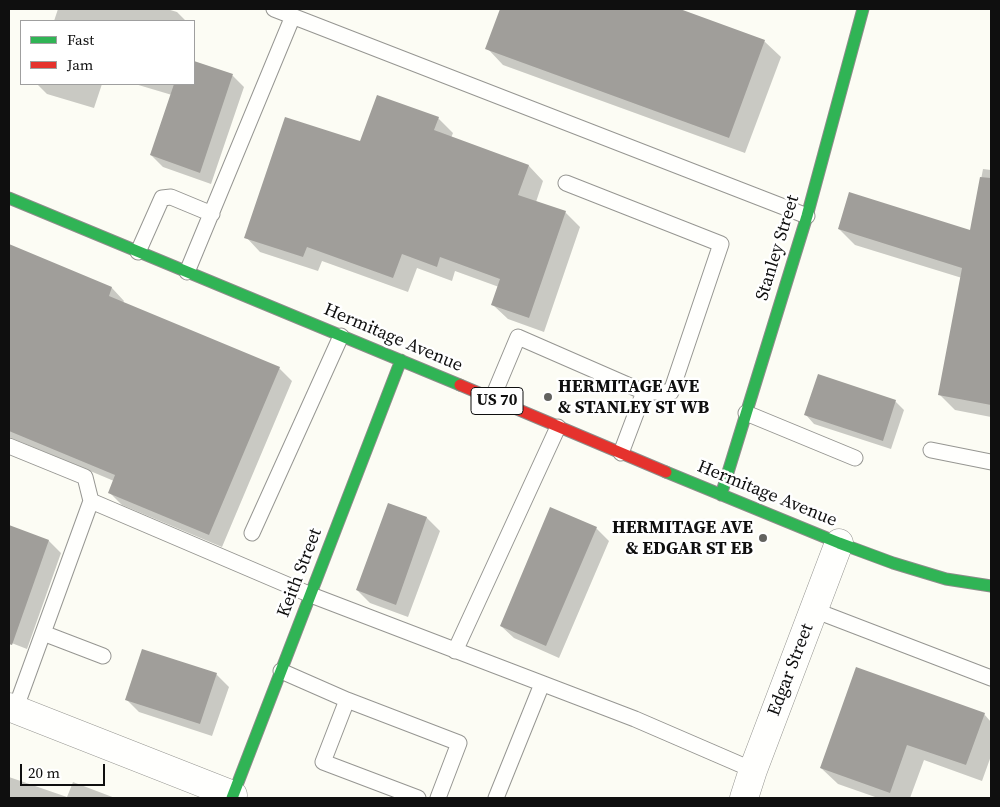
<!DOCTYPE html>
<style>
body{margin:0}
#map{position:relative;width:1000px;height:807px;overflow:hidden;background:#fcfcf4;font-family:"Source Serif 4",serif}
canvas{display:block}
.frame{position:absolute;inset:0;border:10px solid #0f0f0f;pointer-events:none}
.legend{position:absolute;left:20px;top:20px;width:175px;height:65px;box-sizing:border-box;background:#fff;border:1px solid #9f9f9f;margin:0;padding:6px 9px;list-style:none;font-size:15px;color:#0f0f0f}
.legend li{display:flex;align-items:center;gap:10px;height:25px}
.legend b{width:25px;border:1px solid #9f9f9f}
.scale{position:absolute;left:20px;top:764px;width:85px;height:22px;box-sizing:border-box;border:2px solid #0f0f0f;border-top:0;padding-left:6px;font-size:15px;line-height:18px;white-space:nowrap;color:#0f0f0f;-webkit-text-stroke:4px #fff;paint-order:stroke}
</style>
<div id="map">
<canvas width="1000" height="807"></canvas>
<div class="frame"></div>
<ul class="legend">
<li><b style="height:6px;background:#30b455"></b>Fast</li>
<li><b style="height:6px;background:#e5322d"></b>Jam</li>
</ul>
<div class="scale">20 m</div>
</div>
<script>
const ctx = document.querySelector('canvas').getContext('2d');
ctx.lineJoin = 'round';
function fillPath(path, color) { ctx.fillStyle = color; ctx.fill(path, 'evenodd'); }
const poly = rows => new Path2D(rows.map(r => 'M' + r).join(''));
function trace(path, color, width, dash) { ctx.strokeStyle = color; ctx.lineWidth = width; ctx.lineCap = dash ? 'butt' : 'round'; ctx.setLineDash(dash || []); ctx.stroke(path); }
function label(font, color, halo, rows, align = 'center') {
  ctx.font = font + ' "Source Serif 4",serif'; ctx.lineWidth = 5; ctx.setLineDash([]); ctx.textBaseline = 'middle'; ctx.strokeStyle = halo; ctx.fillStyle = color; for (const [text, x, y, turn = 0] of rows) {
    ctx.save(); ctx.translate(x, y); ctx.rotate((+turn || 0) * Math.PI / 180); ctx.textAlign = isNaN(turn) ? turn : align; if (halo) ctx.strokeText(text, 0, 0); ctx.fillText(text, 0, 0); ctx.restore();
  }
}
fillPath(poly([
 [58,9,167,9,177,12,186,21,54,21],
 [501,9,677,9,764,41,781,57,745,153,503,65,487,48],
 [194,63,233,76,244,87,211,184,163,167,151,155,172,95,135,84,194,84],
 [37,84,102,84,94,108,47,94],
 [438,118,453,133,451,138,529,166,543,181,536,202,565,212,580,227,544,332,508,319,493,305,499,287,455,271,452,281,417,268,408,292,322,261,318,271,260,252,246,237,361,143],
 [983,169,991,170,991,417,955,410,939,394,962,278,855,245,839,229,971,232],
 [9,245,112,288,124,301,123,303,279,368,292,381,222,547,122,505,109,492,114,481,9,437],
 [895,401,904,410,891,449,814,424,806,415],
 [389,504,427,518,440,531,408,617,370,603,357,590],
 [9,527,49,541,61,553,27,649,9,642],
 [596,528,609,541,559,658,514,638,501,626],
 [216,674,229,687,212,736,139,712,127,700],
 [984,714,991,722,991,756,982,781,924,760,910,798,878,798,838,784,821,768],
 [9,777,67,797,73,782,115,798,9,798]
]), '#0003');
fillPath(poly([
 [500,9,680,9,765,40,729,138,485,49],
 [194,61,233,74,200,173,150,155,174,84,194,84],
 [377,95,439,117,434,130,529,165,518,195,566,211,529,318,491,305,500,279,440,257,437,267,402,254,393,278,307,247,303,257,244,238,285,117,360,141],
 [980,177,991,178,991,405,938,395,962,268,838,229,849,192,970,230],
 [9,244,112,287,109,296,280,367,209,535,108,493,115,475,9,431],
 [818,374,896,400,883,441,804,415],
 [388,503,427,517,396,605,356,590],
 [550,507,597,527,546,646,500,626],
 [9,525,49,540,12,645,9,644],
 [142,649,217,673,200,724,125,700],
 [856,667,985,713,966,765,907,745,890,793,820,768]
]), '#a09e9a');
const lane = poly([
 [274,9,807,216],
 [566,183,721,244,671,392,644,392],
 [138,252,162,198,171,197,212,214],
 [187,272,293,16],
 [492,399,518,337,644,392,621,453],
 [746,413,855,458],
 [9,446,85,477,91,501,311,595,635,719,753,770],
 [931,450,991,462],
 [252,533,341,336],
 [814,610,991,678],
 [43,633,103,656],
 [455,651,558,427],
 [281,671,347,700,459,743,438,798],
 [347,700,323,762,418,798],
 [15,710,91,501],
 [496,798,542,684]
]);
const street = poly([
 [9,707,233,795],
 [744,798,753,770,839,543]
]);
const fast = poly([
 [9,198,460,385],
 [666,472,839,543,893,563,946,579,991,586],
 [721,495,807,216,863,9],
 [232,798,401,360]
]);
const jam = poly([
 [460,385,666,472]
]);
trace(lane, '#969692', 17);
trace(street, '#969692', 29);
trace(fast, '#8c8c89', 13);
trace(jam, '#8c8c89', 13);
trace(lane, '#fffffd', 15);
trace(street, '#fffffd', 28);
trace(fast, '#30b455', 11);
trace(jam, '#e5322d', 11);
for (const [x, y, r, color] of [
 [548,397,5,"#62625f"],
 [763,538,5,"#62625f"]
]) { const dot = new Path2D(); dot.arc(x, y, r, 0, 2 * Math.PI); ctx.fillStyle = color; ctx.fill(dot); trace(dot, '#fff', 2); }
for (const [x, y, w] of [
 [497,401,52]
]) { const box = new Path2D(); box.roundRect(x - w / 2, y - 13.5, w, 27, 4); ctx.fillStyle = '#fff'; ctx.fill(box); trace(box, '#0f0f0f', 1); }
label('bold 16px', '#0f0f0f', null, [
 ["US 70",497,401]
]);
label('18px', '#0f0f0f', '#fff', [
 ["Stanley Street",778,248,-73],
 ["Hermitage Avenue",393,338,23],
 ["Hermitage Avenue",767,494,22],
 ["Keith Street",300,573,-69],
 ["Edgar Street",791,670,-69]
]);
label('bold 18px', '#0f0f0f', '#fff', [
 ["HERMITAGE AVE",558,387],
 ["& STANLEY ST WB",558,408],
 ["HERMITAGE AVE",753,528,"right"],
 ["& EDGAR ST EB",753,549,"right"]
], 'left');
</script>
